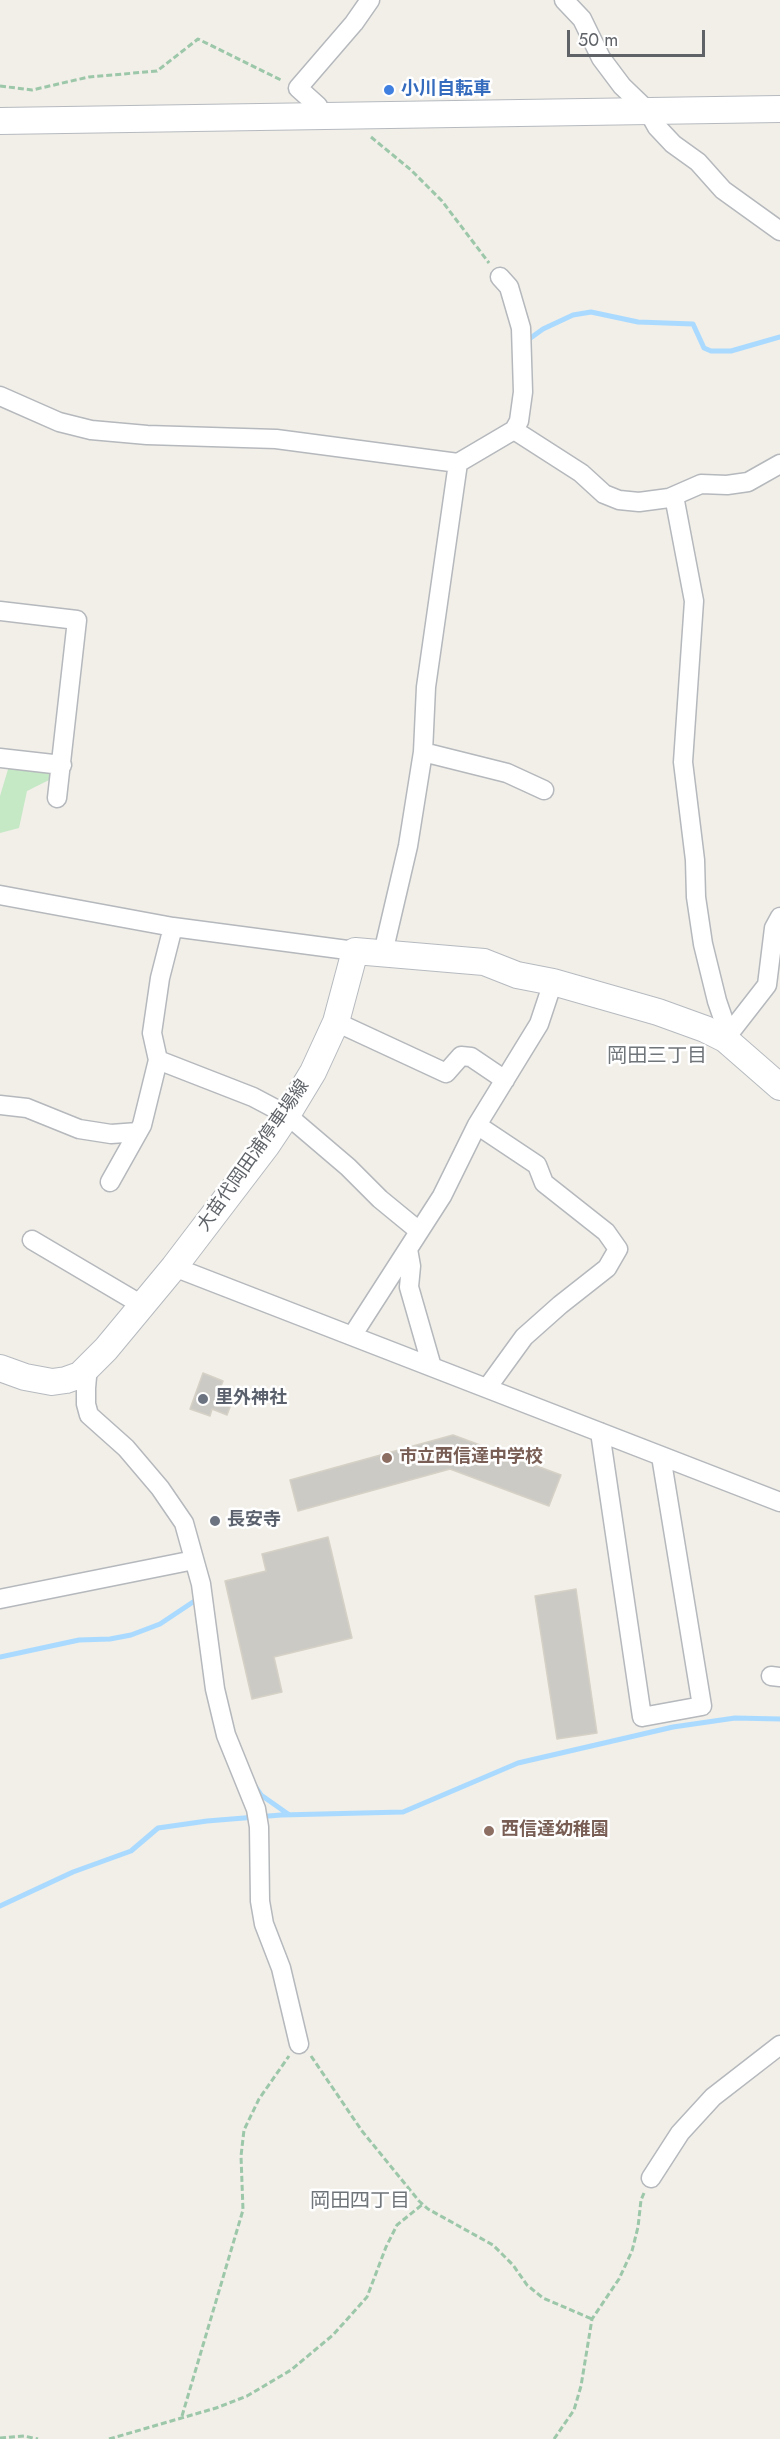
<!DOCTYPE html>
<meta charset="utf-8">
<style>
body{margin:0}
#map{position:relative;width:780px;height:2439px;overflow:hidden;background:#f1efe8;font-family:Jost,sans-serif}
canvas{display:block}
.scale{position:absolute;left:567px;top:30px;width:138px;height:27px;box-sizing:border-box;border:3px solid #5f6368;border-top:0;padding-left:8px;font-size:18px;line-height:21px;white-space:nowrap;color:#5f6368;-webkit-text-stroke:4px #fff;paint-order:stroke}
</style>
<div id="map">
<canvas width="780" height="2439"></canvas>
<div class="scale">50 m</div>
</div>
<script>
const ctx = document.querySelector('canvas').getContext('2d');
ctx.lineJoin = 'round';
function fillPath(path, color) { ctx.fillStyle = color; ctx.fill(path, 'evenodd'); }
const poly = rows => new Path2D(rows.map(r => 'M' + r).join(''));
function trace(path, color, width, dash) { ctx.strokeStyle = color; ctx.lineWidth = width; ctx.lineCap = dash ? 'butt' : 'round'; ctx.setLineDash(dash || []); ctx.stroke(path); }
function label(font, color, halo, rows, align = 'center') {
  ctx.font = font + ' Jost,"Noto Sans JP",sans-serif'; ctx.lineWidth = 5; ctx.setLineDash([]); ctx.textBaseline = 'middle'; ctx.strokeStyle = halo; ctx.fillStyle = color; for (const [text, x, y, turn = 0] of rows) {
    ctx.save(); ctx.translate(x, y); ctx.rotate((+turn || 0) * Math.PI / 180); ctx.textAlign = isNaN(turn) ? turn : align; if (halo) ctx.strokeText(text, 0, 0); ctx.fillText(text, 0, 0); ctx.restore();
  }
}
fillPath(poly([
 [9,766,44,770,55,777,27,791,19,828,0,833,0,796]
]), '#c5e8c5');
trace(poly([
 [525,342,543,329,573,315,591,312,638,322,693,324,704,348,711,351,731,351,780,337],
 [0,1657,79,1640,110,1639,131,1635,160,1624,193,1602,200,1603],
 [255,1786,261,1795,288,1814],
 [0,1906,73,1872,131,1851,158,1828,207,1821,281,1815,403,1812,518,1763,673,1727,735,1718,780,1719]
]), '#aadaff', 5);
const building = poly([
 [203,1373,223,1381,220,1389,235,1394,227,1415,212,1409,210,1416,190,1409,203,1373],
 [453,1435,561,1475,549,1506,450,1469,298,1511,290,1480,453,1435],
 [328,1537,352,1638,274,1657,282,1692,252,1699,225,1581,266,1571,262,1554,328,1537],
 [576,1589,597,1733,557,1739,535,1596,576,1589]
]);
fillPath(building, '#cccac5');
trace(building, '#d6d1c6', 1.5);
const street = poly([
 [564,0,582,19,601,58,622,86,648,111,657,127,673,144,698,162,723,190,780,231],
 [318,116,318,106,298,88,354,23,370,0],
 [0,396,59,422,91,430,147,435,276,439,458,463,426,687,423,752,408,846,383,953],
 [514,430,581,473,604,494,619,500,639,502,669,498,701,484,727,485,748,482,780,464],
 [458,463,514,430,519,421,523,392,521,328,509,287,500,277],
 [674,496,694,601,683,762,695,860,696,897,703,944,717,1001,728,1033],
 [0,611,77,620,57,798],
 [423,752,507,773,544,790],
 [0,758,62,765],
 [0,895,173,927,355,951],
 [336,1022,446,1073,461,1056,471,1057,505,1080],
 [725,1039,767,985,774,928,780,917],
 [158,1060,253,1097,287,1115,348,1167,380,1199,419,1231],
 [0,1105,27,1108,79,1129,111,1134,138,1132],
 [477,1125,537,1165,544,1183,606,1232,618,1249,607,1268,560,1305,524,1337,487,1388],
 [110,1182,142,1125,158,1060,152,1033,160,978,173,927],
 [32,1240,142,1305],
 [408,1249,411,1266,409,1287,432,1367],
 [174,1267,780,1502],
 [352,1336,442,1196,477,1125,539,1024,553,982],
 [88,1366,86,1388,86,1404,89,1415,126,1448,160,1488,184,1523,201,1584,215,1689,226,1735,256,1809,259,1827,260,1901,264,1924,281,1968,299,2044],
 [600,1432,642,1717,702,1706,661,1456],
 [0,1599,194,1560],
 [771,1676,780,1677],
 [651,2178,680,2133,713,2097,780,2045]
]);
const secondary = poly([
 [0,121,780,109],
 [0,1368,25,1377,52,1382,66,1380,80,1375,106,1349,174,1267,267,1145,287,1115,313,1072,336,1022,355,951,484,962,517,975,553,982,658,1012,705,1029,725,1039,780,1087]
]);
trace(street, '#b5b8bc', 21);
trace(secondary, '#b6babf', 28);
trace(poly([
 [0,86,32,90,89,77,157,71,198,39,283,81],
 [371,137,411,170,442,201,489,263],
 [311,2056,362,2131,419,2201,428,2209,493,2245,513,2265,527,2285,543,2298,592,2319],
 [182,2416,243,2210,241,2156,244,2130,259,2099,289,2056],
 [0,2438,24,2436,38,2439],
 [109,2439,216,2408,247,2396,291,2370,333,2335,367,2297,386,2247,397,2225,423,2204],
 [554,2439,574,2410,581,2386,592,2319,619,2279,632,2251,638,2227,641,2200,644,2193]
]), '#9cc7a9', 3, [6, 3]);
trace(street, '#fff', 18);
trace(secondary, '#fff', 26);
for (const [x, y, r, color] of [
 [389,90,6,"#3f7fe0"],
 [203,1399,6,"#6b7280"],
 [387,1458,6,"#8d6e63"],
 [215,1521,6,"#6b7280"],
 [489,1831,6,"#8d6e63"]
]) { const dot = new Path2D(); dot.arc(x, y, r, 0, 2 * Math.PI); ctx.fillStyle = color; ctx.fill(dot); trace(dot, '#fff', 2); }
label('bold 18px', '#366cbe', '#fff', [
 ["小川自転車",401,90]
], 'left');
label('18px', '#5f6368', '#fff', [
 ["大苗代岡田浦停車場線",254,1156,-55]
]);
label('bold 18px', '#5b616d', '#fff', [
 ["里外神社",215,1399],
 ["長安寺",227,1521]
], 'left');
label('bold 18px', '#785e54', '#fff', [
 ["市立西信達中学校",399,1458],
 ["西信達幼稚園",501,1831]
], 'left');
label('20px', '#70757a', '#fff', [
 ["岡田三丁目",657,1057],
 ["岡田四丁目",360,2202]
]);
</script>
